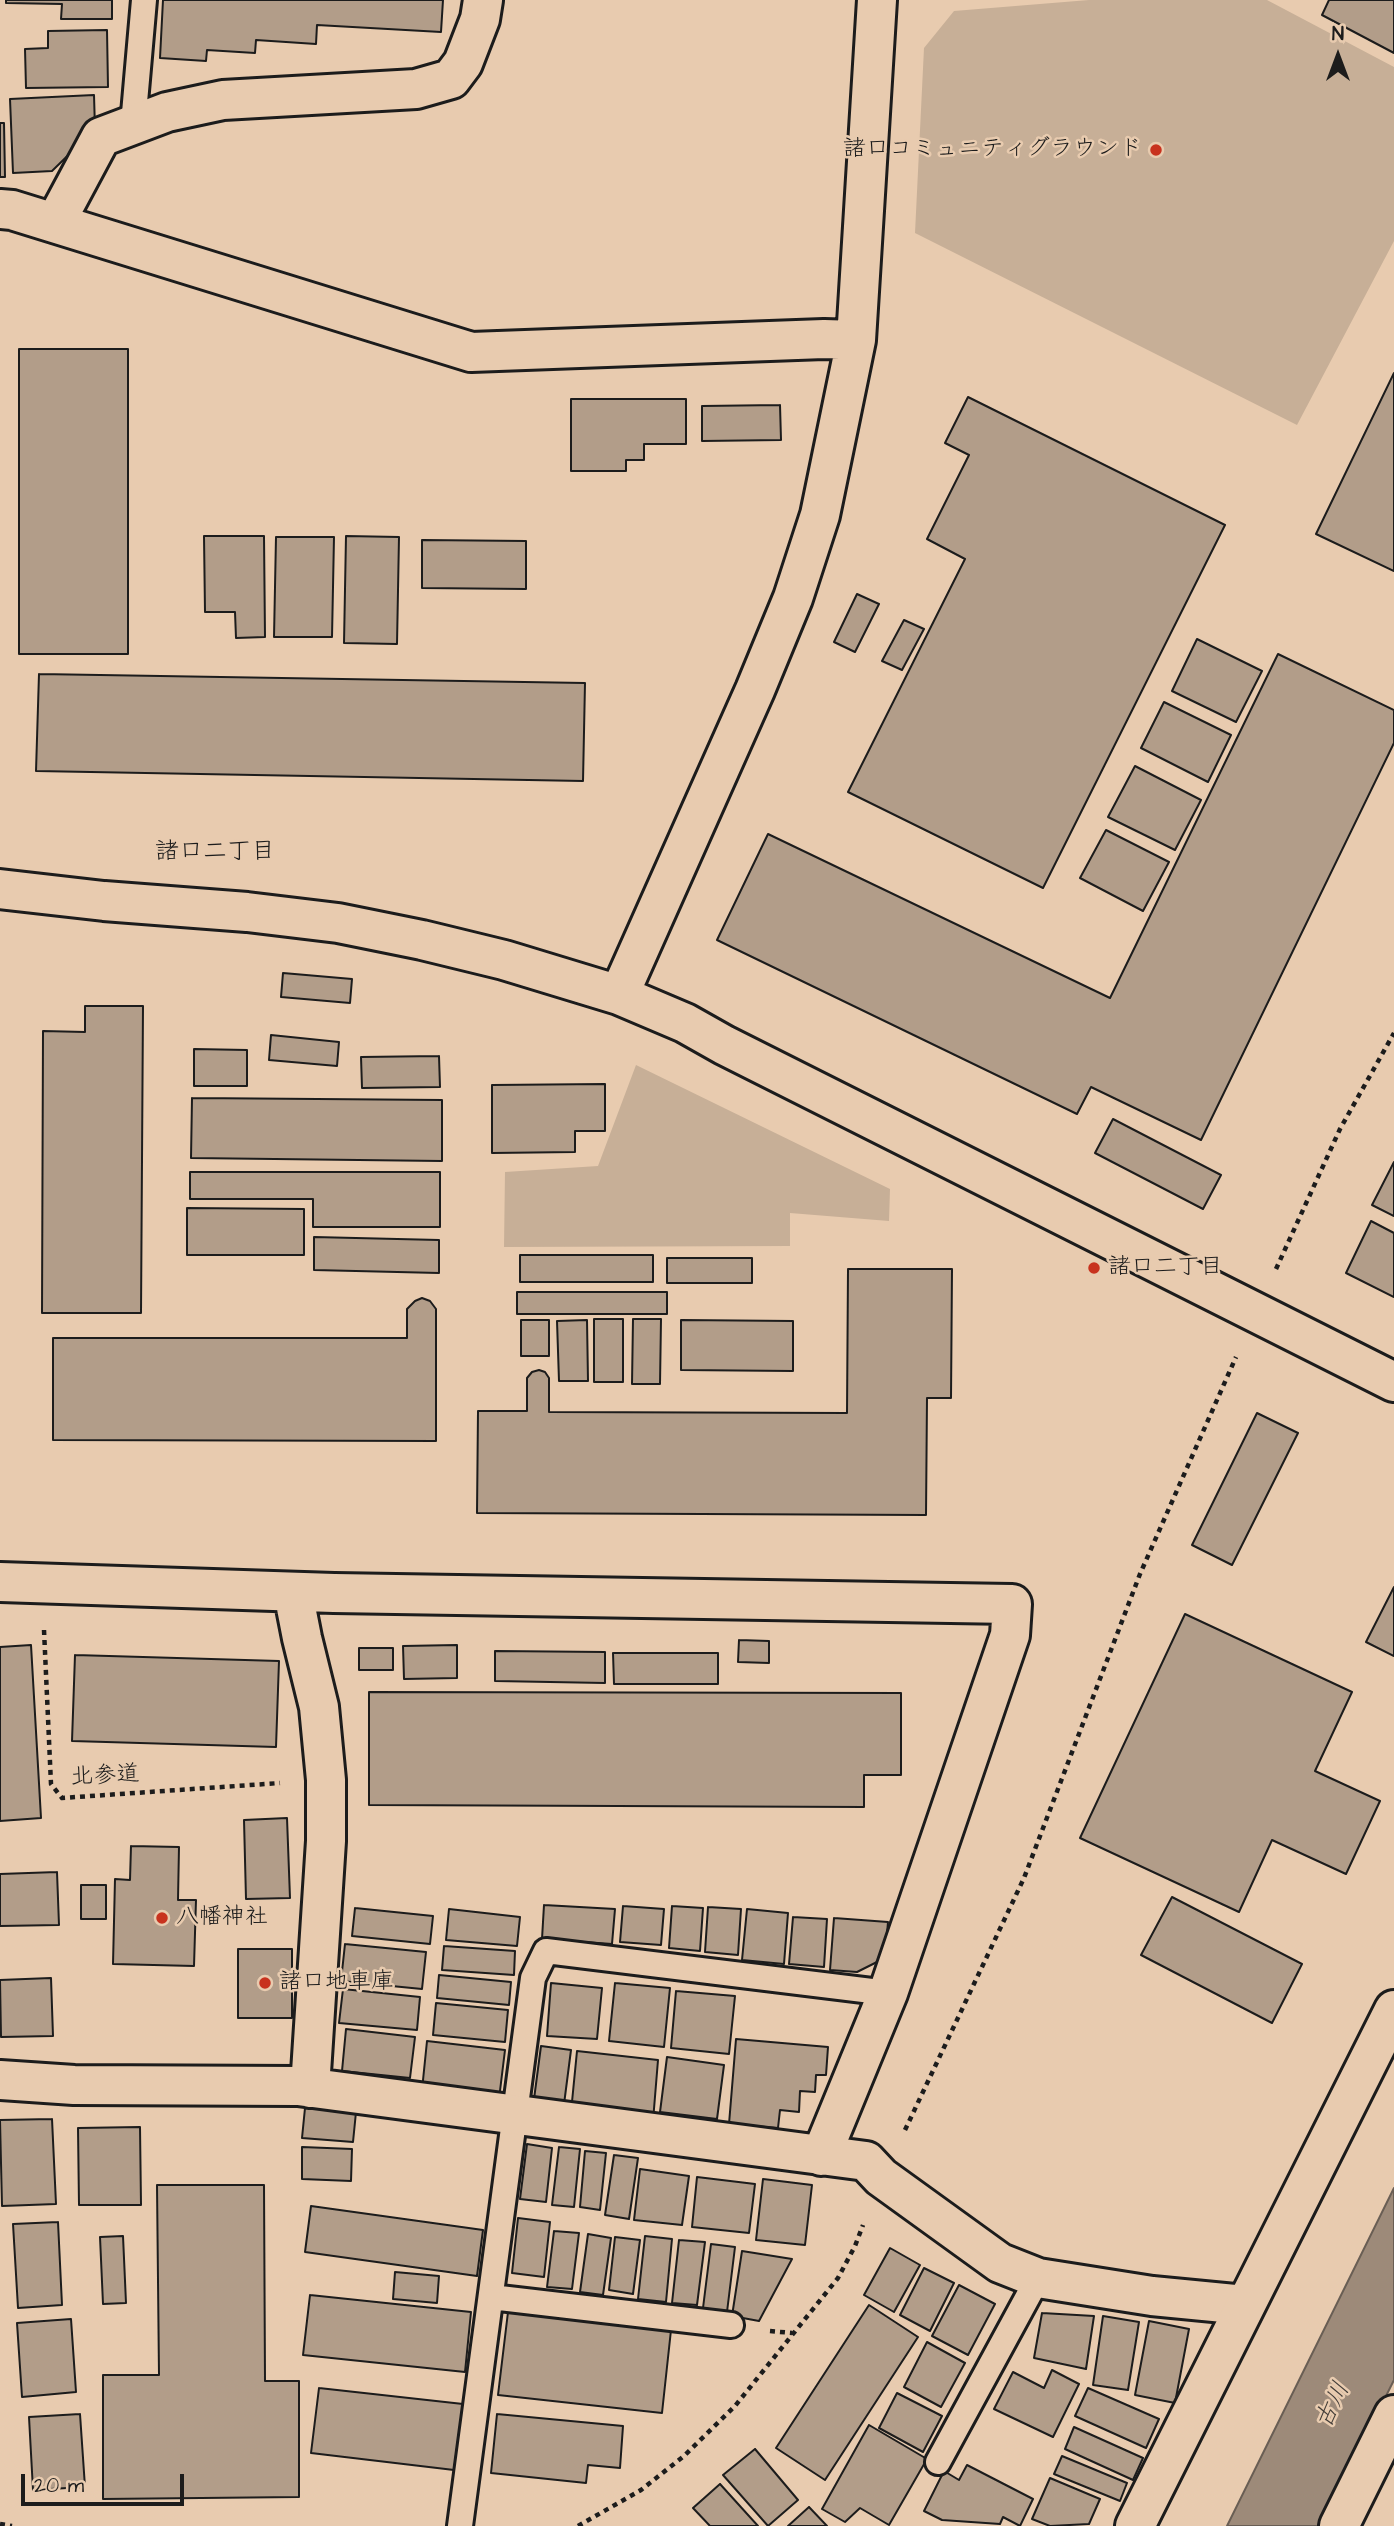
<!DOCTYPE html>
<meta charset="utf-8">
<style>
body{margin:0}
#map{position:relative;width:1394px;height:2526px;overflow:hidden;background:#e8cbaf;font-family:"Architects Daughter",sans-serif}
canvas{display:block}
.north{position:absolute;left:1303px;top:21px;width:70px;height:70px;-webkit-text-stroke:5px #e8cbaf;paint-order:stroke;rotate:0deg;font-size:19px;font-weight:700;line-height:28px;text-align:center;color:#1c1c1c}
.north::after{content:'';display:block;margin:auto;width:24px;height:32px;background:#1c1c1c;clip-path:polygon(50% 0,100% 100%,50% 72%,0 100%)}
.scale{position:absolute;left:21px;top:2474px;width:163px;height:32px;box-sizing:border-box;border:4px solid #1c1c1c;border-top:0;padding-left:9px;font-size:21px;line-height:24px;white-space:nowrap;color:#1c1c1c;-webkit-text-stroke:5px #e8cbaf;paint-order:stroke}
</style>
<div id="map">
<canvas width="1394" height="2526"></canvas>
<div class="north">N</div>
<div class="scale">20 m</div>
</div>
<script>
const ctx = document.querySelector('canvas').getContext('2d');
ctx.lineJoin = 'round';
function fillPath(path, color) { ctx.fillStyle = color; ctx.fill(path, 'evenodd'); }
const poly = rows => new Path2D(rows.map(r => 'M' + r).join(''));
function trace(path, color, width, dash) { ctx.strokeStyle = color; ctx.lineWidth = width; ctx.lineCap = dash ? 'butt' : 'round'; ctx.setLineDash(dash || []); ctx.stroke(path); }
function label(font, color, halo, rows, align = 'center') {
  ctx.font = font + ' "Architects Daughter","Klee One",sans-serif'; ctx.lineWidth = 5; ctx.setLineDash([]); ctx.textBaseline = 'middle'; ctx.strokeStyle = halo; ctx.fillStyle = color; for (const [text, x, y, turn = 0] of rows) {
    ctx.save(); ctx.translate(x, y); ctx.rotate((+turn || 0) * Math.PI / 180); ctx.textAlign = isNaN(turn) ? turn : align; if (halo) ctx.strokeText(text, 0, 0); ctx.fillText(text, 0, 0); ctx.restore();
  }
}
fillPath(poly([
 [1089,0,1267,0,1394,67,1394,241,1297,425,915,233,924,48,954,11],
 [636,1065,890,1189,889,1221,790,1213,790,1246,504,1247,505,1172,598,1166]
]), '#c7af97');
const water = poly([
 [1394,2188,1394,2380,1321,2526,1227,2526,1394,2188]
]);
fillPath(water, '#9d8a79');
trace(water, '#695e54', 2);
const building = poly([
 [6,0,112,0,112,19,61,19,62,4,6,3,6,0],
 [163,0,443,0,441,32,317,25,316,44,256,40,255,53,207,50,206,61,160,58,163,0],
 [1329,0,1394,0,1394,53,1322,15,1329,0],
 [107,30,108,87,26,88,25,49,48,48,48,31,107,30],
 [94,95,95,129,52,171,13,173,10,99,94,95],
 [0,123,4,123,5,177,0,177,0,123],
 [19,349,128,349,128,654,19,654,19,349],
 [1394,373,1394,571,1316,534,1394,373],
 [968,397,1225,525,1043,888,848,792,965,559,927,539,969,455,945,443,968,397],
 [571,399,686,399,686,444,644,444,644,460,626,460,626,471,571,471,571,399],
 [780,405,781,440,702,441,702,406,780,405],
 [204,536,264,536,265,637,236,638,235,612,205,612,204,536],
 [346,536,399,537,397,644,344,643,346,536],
 [276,537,334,537,332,637,274,637,276,537],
 [422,540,526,541,526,589,422,588,422,540],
 [857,594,879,604,855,652,834,642,857,594],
 [904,620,924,629,902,670,882,661,904,620],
 [1197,639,1262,671,1236,722,1172,691,1197,639],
 [1278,654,1394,710,1394,743,1201,1140,1091,1087,1077,1114,717,940,768,834,1110,998,1278,654],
 [39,674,585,683,583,781,36,771,39,674],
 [1164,702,1231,735,1208,782,1141,748,1164,702],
 [1135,766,1201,800,1175,850,1108,817,1135,766],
 [1106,830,1169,862,1143,911,1080,878,1106,830],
 [283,973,352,979,350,1003,281,997,283,973],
 [85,1006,143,1006,141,1313,42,1313,43,1031,85,1032,85,1006],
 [271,1035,339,1042,337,1066,269,1060,271,1035],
 [194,1049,247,1050,247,1086,194,1086,194,1049],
 [439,1056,440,1087,362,1088,361,1057,439,1056],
 [605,1084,605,1131,575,1131,575,1152,492,1153,492,1085,605,1084],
 [192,1098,442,1100,442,1161,191,1158,192,1098],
 [1113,1119,1221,1175,1203,1209,1095,1153,1113,1119],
 [1394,1162,1394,1216,1372,1205,1394,1162],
 [190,1172,440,1172,440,1227,313,1227,313,1199,190,1199,190,1172],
 [187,1208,304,1209,304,1255,187,1255,187,1208],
 [1371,1221,1394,1233,1394,1297,1346,1273,1371,1221],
 [314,1237,439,1240,439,1273,314,1270,314,1237],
 [520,1255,653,1255,653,1282,520,1282,520,1255],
 [667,1258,752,1258,752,1283,667,1283,667,1258],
 [848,1269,952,1269,951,1398,927,1398,926,1515,477,1513,478,1411,527,1411,527,1378,532,1372,539,1370,545,1372,549,1378,549,1412,847,1413,848,1269],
 [517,1292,667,1292,667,1314,517,1314,517,1292],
 [422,1298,430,1301,436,1309,436,1441,53,1440,53,1338,407,1338,407,1309,415,1301,422,1298],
 [594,1319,623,1319,623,1382,594,1382,594,1319],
 [633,1319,661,1319,660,1384,632,1384,633,1319],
 [521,1320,549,1320,549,1356,521,1356,521,1320],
 [587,1320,588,1381,559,1381,557,1321,587,1320],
 [681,1320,793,1321,793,1371,681,1370,681,1320],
 [1257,1413,1298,1433,1232,1565,1192,1545,1257,1413],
 [1394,1587,1394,1656,1366,1642,1394,1587],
 [1185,1614,1352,1692,1315,1771,1380,1801,1346,1874,1272,1840,1239,1912,1080,1838,1185,1614],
 [739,1640,769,1641,769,1663,738,1662,739,1640],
 [31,1645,41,1818,0,1821,0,1647,31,1645],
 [457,1645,457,1678,404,1679,403,1646,457,1645],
 [359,1648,393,1648,393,1670,359,1670,359,1648],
 [495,1651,605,1652,605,1683,495,1681,495,1651],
 [613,1653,718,1653,718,1684,614,1684,613,1653],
 [75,1655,279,1661,276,1747,72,1741,75,1655],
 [369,1692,901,1693,901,1775,864,1775,864,1807,369,1805,369,1692],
 [287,1818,290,1898,246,1899,244,1820,287,1818],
 [131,1846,179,1847,178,1900,196,1900,194,1966,113,1964,115,1879,130,1880,131,1846],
 [57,1872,59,1925,0,1926,0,1874,57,1872],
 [81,1885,106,1885,106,1919,81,1919,81,1885],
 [1172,1897,1302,1964,1272,2023,1141,1955,1172,1897],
 [544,1905,615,1909,612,1944,542,1939,544,1905],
 [623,1906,664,1909,661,1945,620,1942,623,1906],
 [672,1906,703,1908,700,1951,669,1948,672,1906],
 [708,1907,741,1909,738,1955,705,1952,708,1907],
 [355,1908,433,1916,430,1944,352,1936,355,1908],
 [449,1909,520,1917,517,1946,446,1940,449,1909],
 [747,1909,788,1913,784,1964,742,1960,747,1909],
 [793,1917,827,1919,824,1967,789,1964,793,1917],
 [834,1918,888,1922,885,1958,857,1972,830,1970,834,1918],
 [345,1944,426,1952,422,1989,341,1981,345,1944],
 [444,1946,515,1951,514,1975,442,1970,444,1946],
 [238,1949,292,1949,292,2018,238,2018,238,1949],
 [439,1975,511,1982,509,2005,437,1998,439,1975],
 [51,1978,53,2036,1,2037,0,1980,51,1978],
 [551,1983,602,1988,597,2039,547,2036,551,1983],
 [615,1983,670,1988,664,2047,609,2041,615,1983],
 [343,1989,420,1997,417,2030,339,2023,343,1989],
 [676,1991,735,1996,729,2054,671,2048,676,1991],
 [436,2003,508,2010,505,2042,433,2035,436,2003],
 [346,2029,415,2037,410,2078,342,2071,346,2029],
 [736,2039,828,2047,826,2075,816,2075,815,2092,800,2091,799,2112,780,2110,778,2128,729,2124,736,2039],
 [427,2041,505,2050,499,2099,422,2090,427,2041],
 [541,2046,571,2050,563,2112,534,2099,541,2046],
 [577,2051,658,2060,653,2121,571,2112,577,2051],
 [667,2057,724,2065,717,2119,660,2112,667,2057],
 [305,2108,356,2112,353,2142,302,2138,305,2108],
 [52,2119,56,2204,2,2206,0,2120,52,2119],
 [140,2127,141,2205,79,2205,78,2128,140,2127],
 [527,2144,552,2148,546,2202,520,2199,527,2144],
 [302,2147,352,2149,351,2181,302,2179,302,2147],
 [559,2147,580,2149,574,2207,552,2205,559,2147],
 [585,2151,606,2153,600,2210,580,2207,585,2151],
 [614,2155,638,2158,629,2219,605,2215,614,2155],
 [640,2169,689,2176,682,2225,634,2220,640,2169],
 [697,2177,755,2184,749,2233,692,2227,697,2177],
 [763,2179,812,2185,805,2245,756,2240,763,2179],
 [157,2185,264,2185,265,2381,299,2381,299,2497,103,2499,103,2375,159,2375,157,2185],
 [311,2206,483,2230,477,2276,305,2252,311,2206],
 [518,2218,550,2222,544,2277,512,2273,518,2218],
 [58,2222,62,2305,18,2308,13,2224,58,2222],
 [554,2231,579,2233,572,2289,547,2287,554,2231],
 [588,2234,611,2238,603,2295,580,2292,588,2234],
 [123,2236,126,2303,103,2304,100,2237,123,2236],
 [645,2236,672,2239,666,2302,638,2299,645,2236],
 [615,2237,640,2240,633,2294,609,2290,615,2237],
 [679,2240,705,2242,697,2305,672,2303,679,2240],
 [711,2244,735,2247,727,2312,703,2308,711,2244],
 [890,2248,920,2265,894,2312,864,2295,890,2248],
 [742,2251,792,2259,759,2321,732,2316,742,2251],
 [924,2268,954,2283,930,2331,900,2315,924,2268],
 [395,2272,439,2276,437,2303,393,2299,395,2272],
 [959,2285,995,2304,968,2355,932,2336,959,2285],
 [310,2295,471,2312,465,2372,303,2355,310,2295],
 [869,2305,918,2337,825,2480,776,2448,869,2305],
 [508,2312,671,2330,662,2413,498,2395,508,2312],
 [1042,2313,1094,2316,1086,2369,1034,2358,1042,2313],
 [1103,2316,1139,2322,1128,2390,1093,2385,1103,2316],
 [71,2319,76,2392,22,2397,17,2323,71,2319],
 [1149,2321,1189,2329,1175,2403,1135,2395,1149,2321],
 [927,2342,965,2363,941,2407,904,2387,927,2342],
 [1052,2370,1079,2384,1053,2437,994,2409,1013,2372,1044,2388,1052,2370],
 [319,2388,463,2404,454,2470,311,2453,319,2388],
 [1088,2388,1159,2419,1146,2448,1075,2416,1088,2388],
 [897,2393,942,2416,923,2452,879,2428,897,2393],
 [80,2414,85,2487,33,2490,29,2417,80,2414],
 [497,2414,623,2426,620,2468,588,2465,586,2483,491,2473,497,2414],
 [869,2425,927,2459,889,2525,860,2508,845,2522,822,2509,869,2425],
 [1074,2427,1143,2458,1133,2480,1065,2449,1074,2427],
 [755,2449,798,2500,768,2526,723,2475,755,2449],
 [1062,2456,1127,2483,1120,2501,1054,2474,1062,2456],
 [967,2465,1033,2499,1020,2526,1003,2517,1000,2524,942,2520,924,2511,944,2471,959,2480,967,2465],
 [1050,2478,1100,2499,1089,2524,1050,2526,1032,2519,1050,2478],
 [720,2484,758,2526,710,2526,693,2508,720,2484],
 [809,2507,827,2526,788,2526,809,2507]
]);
fillPath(building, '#b29d89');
trace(building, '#1c1c1c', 2);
const lane = poly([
 [133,125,144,0],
 [491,2297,731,2325],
 [938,2462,1038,2278],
 [460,2526,533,1978,546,1951,888,1993]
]);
const street = poly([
 [0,209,12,210,471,352,824,339,856,340],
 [55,223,101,137,167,112,223,100,416,89,451,79,463,63,480,19,483,0],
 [0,889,104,901,247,912,338,923,422,940,504,960,619,995,685,1023,724,1045,1394,1382],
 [619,995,755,690,793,598,820,515,856,340,877,0],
 [0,1582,334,1593,1012,1604,1010,1635,888,1993,821,2156],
 [293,1592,302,1638,319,1707,326,1780,326,1841,310,2088],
 [0,2080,74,2085,298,2086,866,2161,881,2177,1000,2263,1038,2278,1152,2296,1245,2305],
 [1339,2526,1394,2415]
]);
const secondary = poly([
 [1135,2526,1394,2010]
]);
trace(lane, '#1c1c1c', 30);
trace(street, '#1c1c1c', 44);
trace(secondary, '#1c1c1c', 44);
trace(poly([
 [1276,1269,1340,1129,1394,1033],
 [44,1630,51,1784,62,1798,280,1783],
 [905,2130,1024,1878,1140,1574,1236,1357],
 [770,2331,792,2333],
 [0,2524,12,2526],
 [578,2526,641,2490,684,2456,735,2406,838,2278,855,2246,863,2225]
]), '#1c1c1c', 4.5, [5, 5]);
trace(lane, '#e8cbaf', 24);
trace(street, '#e8cbaf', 38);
trace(secondary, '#e8cbaf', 38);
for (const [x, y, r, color] of [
 [1156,150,7,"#c8321e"],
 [1094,1268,7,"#c8321e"],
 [162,1918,7,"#c8321e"],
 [265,1983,7,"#c8321e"]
]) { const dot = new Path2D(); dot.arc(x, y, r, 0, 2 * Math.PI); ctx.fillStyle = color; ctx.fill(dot); trace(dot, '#e8cbaf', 2.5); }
label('23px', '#1c1c1c', '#e8cbaf', [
 ["諸口コミュニティグラウンド",1142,150,"right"],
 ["諸口二丁目",1108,1268],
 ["八幡神社",176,1918],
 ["諸口地車庫",279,1983]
], 'left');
label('23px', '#1c1c1c', '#e8cbaf', [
 ["北参道",105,1777,-3]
]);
label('24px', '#1c1c1c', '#e8cbaf', [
 ["諸口二丁目",215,853]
]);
label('italic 24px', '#433d38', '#e8cbaf', [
 ["古川",1334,2406,-64]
]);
</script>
